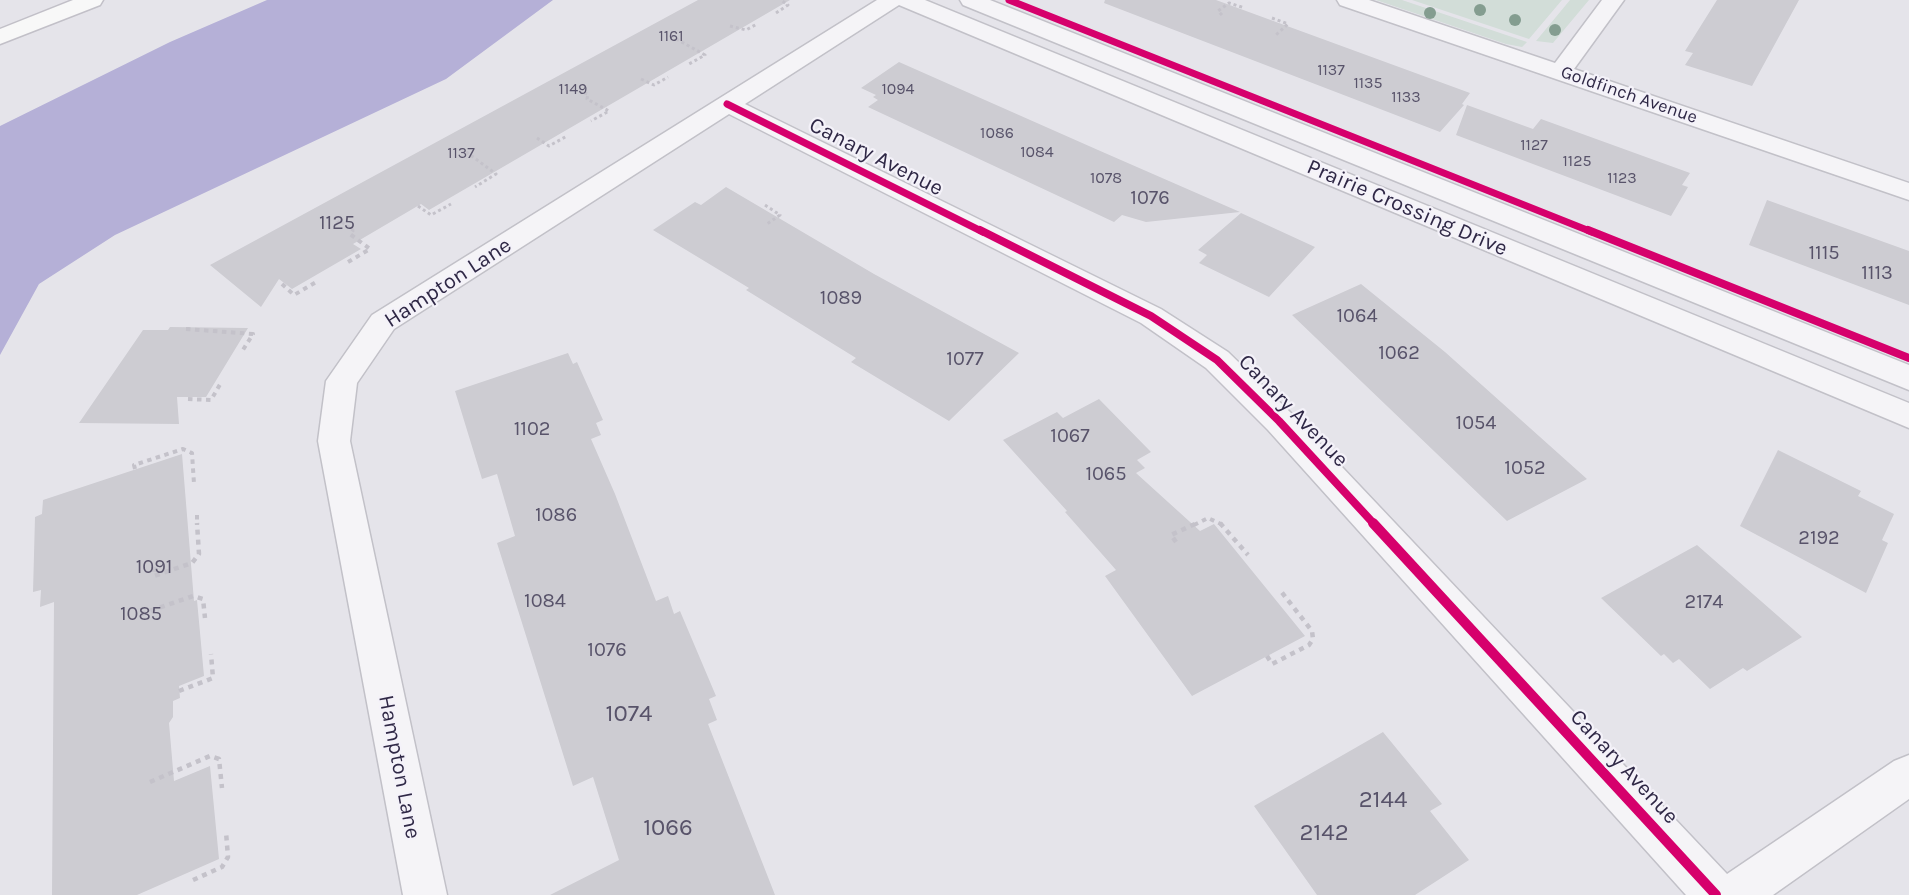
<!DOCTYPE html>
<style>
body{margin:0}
canvas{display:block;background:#e5e4ea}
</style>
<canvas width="1909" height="895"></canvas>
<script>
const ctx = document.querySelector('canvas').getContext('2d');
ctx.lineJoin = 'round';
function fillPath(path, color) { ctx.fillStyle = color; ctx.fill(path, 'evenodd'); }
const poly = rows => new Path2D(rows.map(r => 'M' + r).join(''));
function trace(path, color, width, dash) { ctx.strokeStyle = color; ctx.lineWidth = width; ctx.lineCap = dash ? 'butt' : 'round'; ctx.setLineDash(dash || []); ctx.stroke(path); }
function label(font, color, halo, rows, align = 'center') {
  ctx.font = font + ' Karla,sans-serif'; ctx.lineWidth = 4.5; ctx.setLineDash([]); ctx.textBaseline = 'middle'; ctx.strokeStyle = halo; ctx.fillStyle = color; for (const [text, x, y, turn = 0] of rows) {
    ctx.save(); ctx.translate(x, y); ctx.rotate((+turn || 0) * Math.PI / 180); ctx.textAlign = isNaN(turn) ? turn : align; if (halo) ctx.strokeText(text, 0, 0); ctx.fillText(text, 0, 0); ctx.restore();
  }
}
fillPath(poly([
 [1376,0,1402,0,1527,42,1522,47,1506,44],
 [1412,0,1562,0,1529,39],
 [1570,0,1589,0,1553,43,1536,41]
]), '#d2ddd8');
fillPath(poly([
 [267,0,553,0,446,79,115,235,39,284,0,355,0,126,170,42]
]), '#b5b0d7');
fillPath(poly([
 [698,0,790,0,429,210,421,204,353,244,361,249,292,289,279,279,261,307,210,265],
 [1105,0,1216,0,1470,93,1462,104,1464,105,1440,132,1104,3],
 [1717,0,1799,0,1752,86,1685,65,1693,53,1685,51],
 [899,62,1098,150,1240,212,1146,222,1122,215,1114,222,868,107,878,100,873,97,876,95,861,88],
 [1467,105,1533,129,1541,119,1690,173,1682,185,1688,187,1671,216,1456,135],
 [726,187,874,274,1019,353,949,421,851,362,856,358,746,290,749,288,653,230,695,202,701,205],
 [1767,200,1909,251,1909,305,1749,245],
 [1241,213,1315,247,1269,297,1199,263,1207,255,1198,250],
 [1361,284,1445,352,1587,479,1507,521,1292,315],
 [170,327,248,328,206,397,177,397,179,424,79,423,143,330,168,330],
 [568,353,573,364,577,362,603,420,596,423,601,435,591,439,615,494,656,601,668,596,674,614,680,611,716,696,709,699,717,720,708,724,775,895,550,895,619,860,593,777,573,786,497,543,515,536,497,474,482,479,455,391],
 [1099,399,1151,452,1137,460,1145,468,1136,473,1200,531,1214,524,1305,636,1192,696,1105,576,1116,570,1065,512,1067,511,1003,440,1057,412,1063,418],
 [1778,450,1861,491,1858,496,1894,514,1882,540,1888,543,1866,593,1740,526],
 [182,454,194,601,197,600,204,676,179,686,180,698,173,701,173,717,169,723,174,781,210,766,219,859,137,895,52,895,54,602,40,607,41,590,33,592,35,517,42,514,43,500],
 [1697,545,1802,637,1747,671,1743,668,1710,689,1679,659,1673,663,1664,654,1661,656,1601,598],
 [1383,732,1442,804,1430,811,1469,860,1415,895,1317,895,1254,806]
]), '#cdccd2');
const minor = poly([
 [877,0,925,0,1909,403,1909,428,899,5,745,104,1161,309,1228,352,1290,412,1727,874,1894,761,1909,755,1909,799,1773,895,1686,895,1268,430,1206,368,1141,323,729,114,394,329,357,383,350,441,447,895,403,895,318,441,326,381,372,315,877,0],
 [960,0,990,0,1909,365,1909,390,963,5,960,0],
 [1337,0,1369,0,1555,63,1602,0,1624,0,1574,69,1909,183,1909,200,1340,5,1337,0]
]);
const primary = poly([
 [73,0,103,0,100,5,0,44,0,29,73,0]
]);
trace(minor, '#c2c1c8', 3);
trace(primary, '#c2c0c8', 3);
trace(poly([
 [776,13,788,5,781,0],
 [1222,15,1218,11,1229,3,1245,8],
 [1272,18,1288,24,1276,35],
 [730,26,746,30,757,24],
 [671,36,705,55,689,64],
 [641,79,654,85,668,77],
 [573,89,588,94,587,99,609,111,591,121],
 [537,138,549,146,567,136],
 [461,153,465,151,496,174,475,187],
 [765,205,780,215,767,224],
 [418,206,431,215,451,204],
 [337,223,340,221,353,230,352,232]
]), '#c4c2ca', 3, [3, 3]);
trace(poly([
 [348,262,370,249,350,234,353,230],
 [282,284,294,295,318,281],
 [186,329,253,334,241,353],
 [188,399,211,400,222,381],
 [135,469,134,465,183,449,192,453,194,484],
 [197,515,197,525],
 [1194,525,1208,518,1223,525]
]), '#c4c2ca', 4, [4.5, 4.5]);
trace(poly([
 [1220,523,1248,555],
 [1176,542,1171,535,1197,523],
 [154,567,154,576,192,563,199,554,197,523],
 [141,614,193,596,203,599,205,618],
 [1267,656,1272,664,1309,645,1313,639,1312,631,1280,590],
 [179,691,213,678,211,654],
 [150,782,210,756,219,759,222,788],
 [193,880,222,867,228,857,226,832]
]), '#c4c2ca', 4.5, [5, 5]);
fillPath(minor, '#f5f4f7');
fillPath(primary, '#f8f8f8');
trace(poly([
 [1009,0,1592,232],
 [727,104,983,232]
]), '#d6006c', 7);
trace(poly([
 [980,230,1151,316,1217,360,1279,421,1375,525],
 [1588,230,1909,358]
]), '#d6006c', 8);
trace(poly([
 [1373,523,1716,895]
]), '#d6006c', 10);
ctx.fillStyle = '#849d90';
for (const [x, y] of [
 [1480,10],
 [1430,13],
 [1515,20],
 [1555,30]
]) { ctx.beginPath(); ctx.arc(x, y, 6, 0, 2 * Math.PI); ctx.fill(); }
label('16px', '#58536a', null, [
 ["1161",671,36],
 ["1137",1331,70],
 ["1135",1368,83],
 ["1149",573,89],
 ["1094",898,89],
 ["1133",1406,97],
 ["1086",997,133],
 ["1127",1534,145],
 ["1084",1037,152],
 ["1137",461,153],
 ["1125",1577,161],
 ["1078",1106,178],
 ["1123",1622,178]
]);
label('18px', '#2f2846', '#f4f2f9', [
 ["Goldfinch Avenue",1629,95,19]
]);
label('20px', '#58536a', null, [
 ["1076",1150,198],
 ["1125",337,223],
 ["1115",1824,253],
 ["1113",1877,273],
 ["1089",841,298],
 ["1064",1357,316],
 ["1062",1399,353],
 ["1077",965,359],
 ["1054",1476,423],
 ["1102",532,429],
 ["1067",1070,436],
 ["1052",1525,468],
 ["1065",1106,474],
 ["1086",556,515],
 ["2192",1819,538],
 ["1091",154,567],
 ["1084",545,601],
 ["2174",1704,602],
 ["1085",141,614],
 ["1076",607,650]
]);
label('22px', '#2f2846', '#f4f2f9', [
 ["Canary Avenue",876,157,27],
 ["Prairie Crossing Drive",1407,208,23],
 ["Hampton Lane",448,283,-33],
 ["Canary Avenue",1293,411,46],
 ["Hampton Lane",399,767,79],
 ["Canary Avenue",1624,767,47]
]);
label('24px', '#58536a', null, [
 ["1074",629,714],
 ["2144",1383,800],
 ["1066",668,828],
 ["2142",1324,833]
]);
</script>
